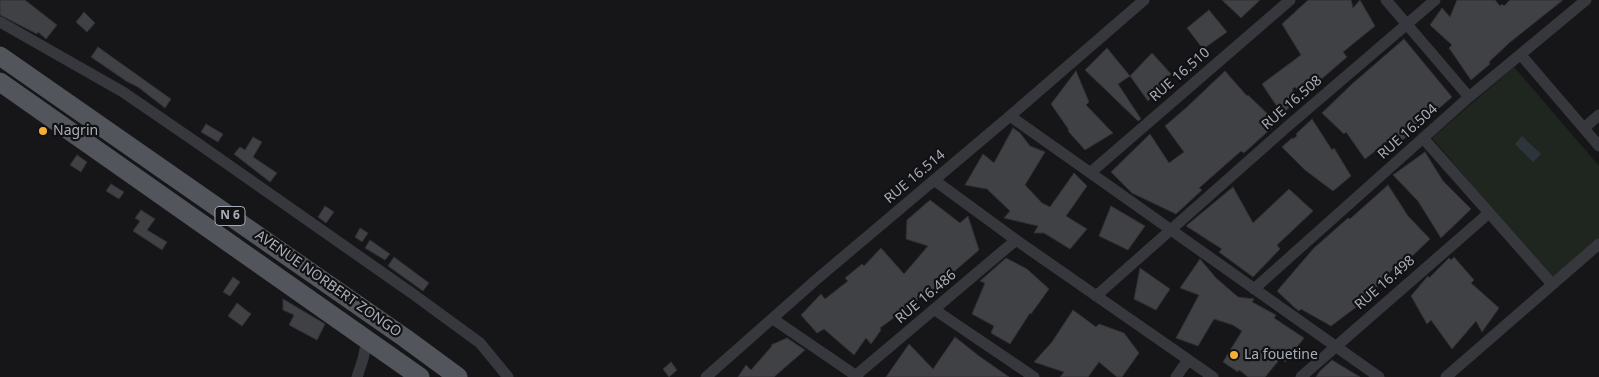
<!DOCTYPE html>
<style>
body{margin:0}
canvas{display:block;background:#161618}
</style>
<canvas width="1599" height="377"></canvas>
<script>
const ctx = document.querySelector('canvas').getContext('2d');
ctx.lineJoin = 'round';
function fillPath(path, color) { ctx.fillStyle = color; ctx.fill(path, 'evenodd'); }
const poly = rows => new Path2D(rows.map(r => 'M' + r).join(''));
function trace(path, color, width, dash) { ctx.strokeStyle = color; ctx.lineWidth = width; ctx.lineCap = dash ? 'butt' : 'round'; ctx.setLineDash(dash || []); ctx.stroke(path); }
function label(font, color, halo, rows, align = 'center') {
  ctx.font = font + ' "Noto Sans",sans-serif'; ctx.lineWidth = 4.5; ctx.setLineDash([]); ctx.textBaseline = 'middle'; ctx.strokeStyle = halo; ctx.fillStyle = color; for (const [text, x, y, turn = 0] of rows) {
    ctx.save(); ctx.translate(x, y); ctx.rotate((+turn || 0) * Math.PI / 180); ctx.textAlign = isNaN(turn) ? turn : align; if (halo) ctx.strokeText(text, 0, 0); ctx.fillText(text, 0, 0); ctx.restore();
  }
}
fillPath(poly([
 [1514,67,1599,166,1599,240,1553,280,1432,138]
]), '#1e261f');
fillPath(poly([
 [1522,136,1541,154,1533,162,1515,144]
]), '#2c353c');
const building = poly([
 [0,0,25,0,57,25,46,39,38,32,37,34,0,15,0,0],
 [1222,0,1260,0,1241,18,1222,0],
 [1308,0,1351,0,1353,8,1360,0,1375,26,1343,52,1347,57,1303,95,1295,87,1292,89,1299,99,1282,114,1262,84,1301,55,1282,24,1308,0],
 [1457,0,1495,0,1500,6,1502,4,1504,6,1510,0,1563,0,1509,43,1489,62,1490,64,1471,80,1449,48,1452,45,1430,25,1442,8,1450,17,1457,0],
 [1209,10,1227,32,1203,49,1187,28,1209,10],
 [84,12,95,23,87,32,76,22,84,12],
 [1404,39,1452,97,1399,143,1393,137,1365,159,1346,132,1344,134,1322,113,1352,84,1404,39],
 [98,47,171,99,165,108,138,87,126,81,91,57,98,47],
 [1107,48,1130,76,1152,53,1171,74,1148,101,1130,76,1118,84,1141,119,1138,121,1085,70,1107,48],
 [1076,71,1089,102,1086,105,1113,133,1085,150,1068,131,1069,130,1051,104,1076,71],
 [1225,71,1247,96,1248,95,1277,123,1244,153,1241,151,1199,188,1202,190,1176,214,1132,193,1111,172,1150,134,1169,163,1184,152,1165,126,1187,107,1225,71],
 [1312,119,1332,150,1334,148,1351,176,1333,191,1305,170,1282,147,1292,138,1293,139,1297,136,1296,134,1312,119],
 [206,124,223,134,218,142,201,132,206,124],
 [1013,128,1020,133,1030,146,1045,152,1025,185,1042,203,1050,207,1074,173,1087,186,1066,216,1087,229,1070,249,1044,233,1034,233,1038,226,1004,218,1010,211,987,189,965,185,983,154,994,163,1013,128],
 [253,137,262,142,253,157,277,173,270,182,234,154,240,147,245,150,253,137],
 [1425,152,1443,181,1471,209,1441,238,1418,201,1393,175,1425,152],
 [77,155,87,162,81,172,70,165,77,155],
 [111,184,124,192,119,199,106,191,111,184],
 [1388,185,1408,216,1430,239,1405,263,1402,259,1363,302,1331,326,1301,309,1299,311,1294,307,1277,291,1314,248,1348,218,1350,219,1388,185],
 [1233,187,1253,223,1289,189,1313,211,1277,245,1280,249,1253,277,1219,252,1222,249,1186,226,1233,187],
 [930,200,960,223,968,216,979,250,927,295,924,292,909,310,907,308,880,328,881,330,871,344,866,338,854,355,824,329,817,333,801,315,821,294,825,299,848,281,845,278,862,264,864,266,881,248,904,274,928,246,906,239,907,220,930,200],
 [325,206,334,212,326,223,318,217,325,206],
 [1111,206,1145,226,1128,250,1099,236,1111,206],
 [141,210,155,219,147,230,167,242,162,250,133,231,140,221,135,218,141,210],
 [360,228,368,233,362,242,355,237,360,228],
 [370,240,390,254,385,260,365,248,370,240],
 [394,257,429,283,423,291,388,266,394,257],
 [1454,257,1474,280,1471,283,1499,308,1482,332,1476,321,1452,349,1431,320,1427,324,1411,296,1428,276,1429,278,1449,258,1451,260,1454,257],
 [1006,258,1027,269,1049,289,1031,314,1030,313,1010,344,991,333,994,326,972,314,985,283,980,281,1006,258],
 [1200,259,1216,278,1238,297,1254,299,1252,302,1276,315,1274,318,1304,338,1285,362,1280,359,1265,377,1248,377,1239,370,1238,372,1223,362,1242,331,1233,325,1214,319,1198,346,1176,338,1199,295,1180,288,1200,259],
 [1140,268,1170,289,1156,310,1134,299,1140,268],
 [233,277,240,282,230,296,223,292,233,277],
 [283,299,325,324,317,340,289,325,294,315,283,310,283,299],
 [237,303,251,314,242,326,228,316,237,303],
 [1073,310,1096,327,1099,324,1124,333,1139,353,1122,377,1117,377,1099,362,1088,377,1060,377,1064,372,1034,362,1052,342,1073,310],
 [955,337,979,356,1009,377,886,377,909,344,933,369,955,337],
 [787,338,805,350,774,377,738,377,746,365,751,370,772,346,771,345,787,338],
 [1332,360,1360,377,1316,377,1320,371,1332,360],
 [671,362,677,370,669,377,663,369,671,362]
]);
fillPath(building, '#404145');
trace(building, '#303034', 1);
trace(poly([
 [1386,0,1469,97],
 [0,22,123,92,193,140,413,294,480,343,508,377],
 [1521,55,1599,146],
 [1010,116,1379,377],
 [1584,128,1599,115],
 [1423,138,1552,284],
 [1090,173,1290,0],
 [934,180,1016,240,1213,377],
 [1254,289,1469,97,1586,0],
 [1096,296,1288,126,1435,0],
 [935,310,1034,377],
 [773,319,858,377],
 [357,377,363,359,367,340],
 [706,377,817,279,1010,116,1144,0],
 [854,377,1016,240],
 [1176,377,1188,360],
 [1301,377,1489,213],
 [1446,377,1599,244]
]), '#37383d', 11);
trace(poly([
 [0,56,405,338,458,377],
 [0,82,420,377]
]), '#53555c', 19);
for (const [x, y, r, color] of [
 [43,131,5,"#f2b134"],
 [1234,355,5,"#f2b134"]
]) { const dot = new Path2D(); dot.arc(x, y, r, 0, 2 * Math.PI); ctx.fillStyle = color; ctx.fill(dot); trace(dot, '#111113', 2); }
for (const [x, y, w] of [
 [230,216,30]
]) { const box = new Path2D(); box.roundRect(x - w / 2, y - 9.5, w, 19, 4); ctx.fillStyle = '#111113'; ctx.fill(box); trace(box, '#a8adb8', 1); }
label('bold 12px', '#a8adb8', null, [
 ["N 6",230,216]
]);
label('14px', '#a8adb8', '#111113', [
 ["RUE 16.510",1180,75,-41],
 ["RUE 16.508",1292,103,-41],
 ["RUE 16.504",1408,132,-42],
 ["RUE 16.514",915,177,-40],
 ["RUE 16.498",1385,283,-41],
 ["AVENUE NORBERT ZONGO",328,284,35],
 ["RUE 16.486",926,297,-40]
]);
label('14px', '#a8adb8', '#111113', [
 ["Nagrin",53,131],
 ["La fouetine",1244,355]
], 'left');
</script>
